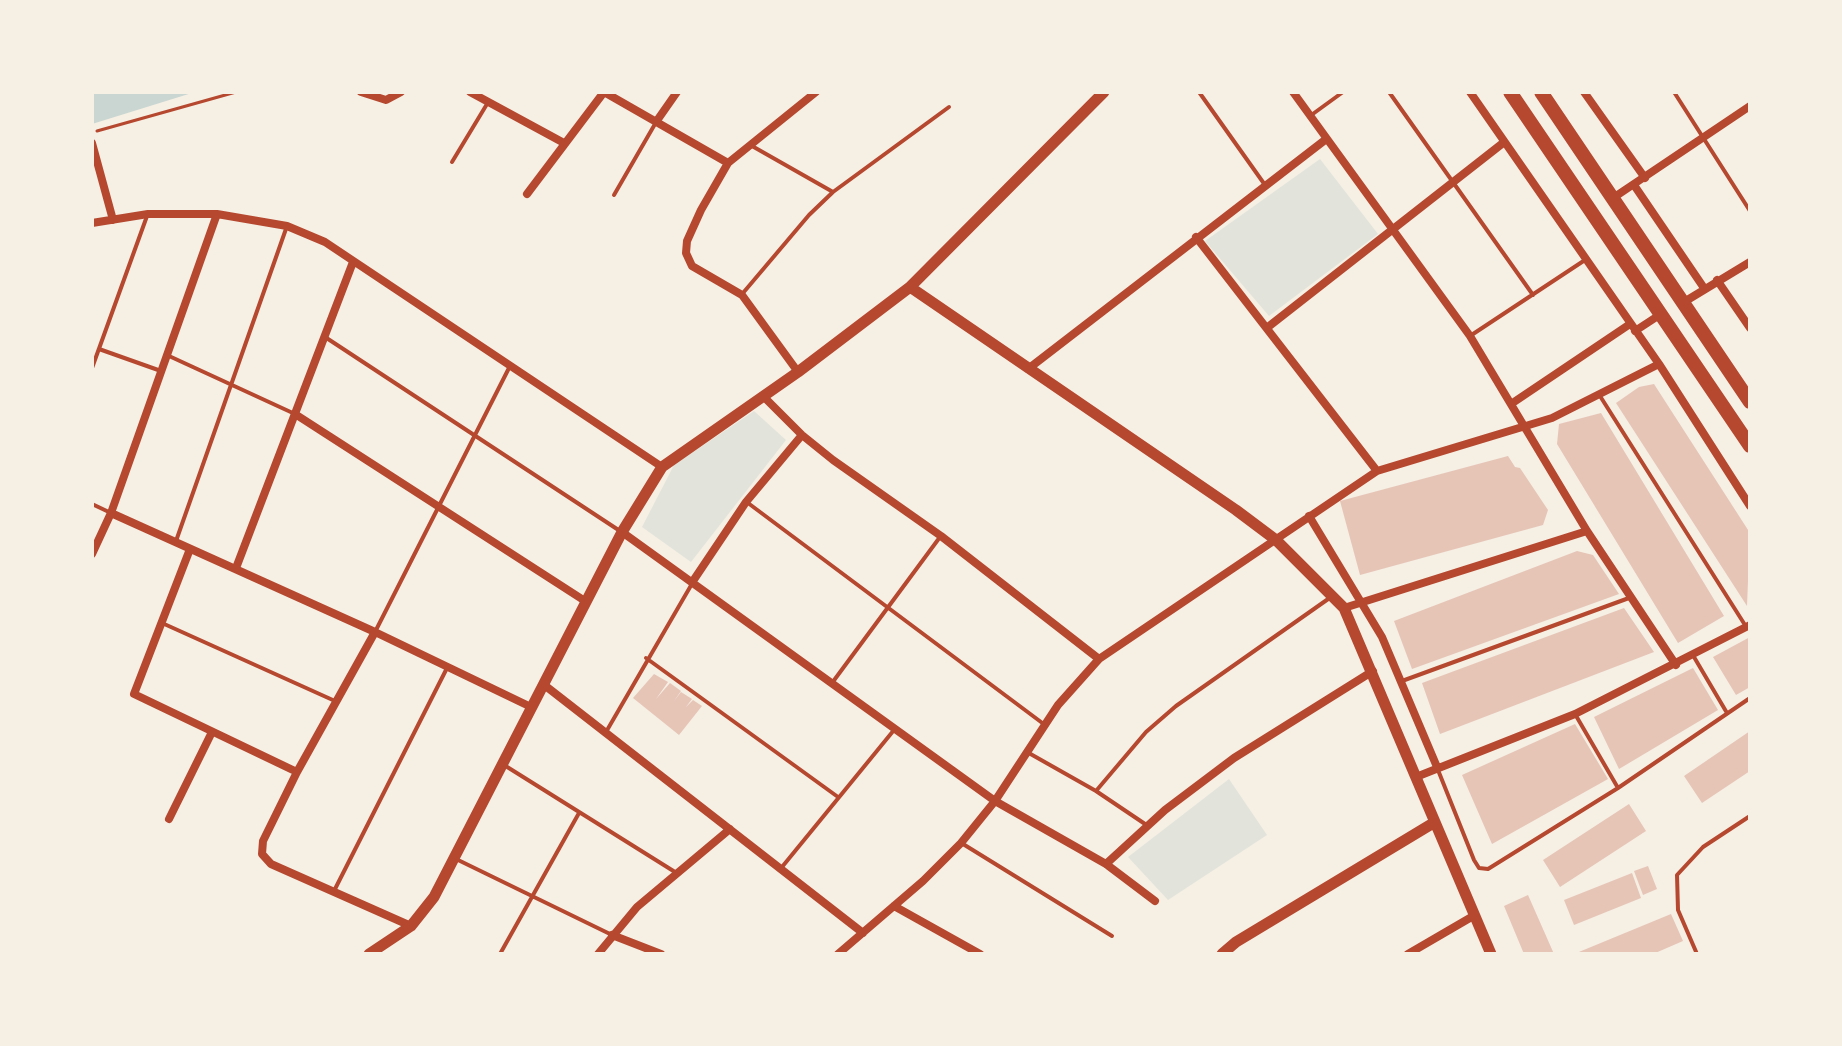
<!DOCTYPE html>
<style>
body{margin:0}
#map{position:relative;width:1842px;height:1046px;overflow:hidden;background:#f6efe4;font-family:"PT Sans",sans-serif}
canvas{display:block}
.frame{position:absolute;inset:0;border:94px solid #f6efe4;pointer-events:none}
</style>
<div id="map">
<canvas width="1842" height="1046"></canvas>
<div class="frame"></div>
</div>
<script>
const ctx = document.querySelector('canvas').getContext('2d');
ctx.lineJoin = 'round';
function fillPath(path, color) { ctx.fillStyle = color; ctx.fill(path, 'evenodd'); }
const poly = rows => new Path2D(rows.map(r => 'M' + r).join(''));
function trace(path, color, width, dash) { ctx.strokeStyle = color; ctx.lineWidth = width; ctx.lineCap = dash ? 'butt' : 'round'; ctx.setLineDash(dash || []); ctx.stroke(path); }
fillPath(poly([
 [1320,159,1378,234,1269,316,1205,241],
 [754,411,786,440,691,562,642,527,674,465],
 [1229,779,1267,835,1168,900,1128,857]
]), '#e2e4dc');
fillPath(poly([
 [92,92,195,92,92,124]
]), '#c9d6d2');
fillPath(poly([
 [1654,384,1750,533,1747,606,1616,403,1639,387],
 [1601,413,1724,616,1678,643,1557,444,1559,424],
 [1508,456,1515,467,1520,468,1548,510,1543,525,1360,575,1340,501],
 [1577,551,1593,555,1619,594,1412,669,1394,621],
 [1624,608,1654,652,1440,734,1422,683],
 [1750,637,1750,687,1736,695,1713,657],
 [1693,668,1718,710,1619,769,1594,717],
 [654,674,668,682,656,699,670,683,681,691,674,701,681,692,692,699,686,707,693,700,702,706,679,735,633,698],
 [1575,724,1608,779,1492,844,1462,775],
 [1750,731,1750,771,1702,803,1684,776],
 [1629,804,1646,831,1560,887,1543,860],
 [1648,866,1657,889,1643,895,1634,871],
 [1632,873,1641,898,1574,925,1564,900],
 [1528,895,1554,954,1524,954,1504,906],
 [1671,914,1683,941,1653,954,1574,954]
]), '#e6c5b7');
trace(poly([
 [97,131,236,92]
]), '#b5482f', 3);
trace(poly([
 [1199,92,1265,185],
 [1389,92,1533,295],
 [1674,92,1750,211],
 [1310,116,1343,92],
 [752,146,833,192],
 [452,162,487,104],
 [614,195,655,124],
 [743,293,809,215,833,192,949,107],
 [1470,336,1585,260],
 [325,337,620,531],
 [99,349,161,371],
 [169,356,295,414],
 [92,368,147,216],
 [1600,396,1745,625],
 [748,503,1045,725],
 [92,504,111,513],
 [176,541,287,226],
 [162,623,335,701],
 [375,632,510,366],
 [1694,657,1727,713],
 [646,658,838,797],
 [1402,681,1629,598],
 [832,683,940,537],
 [1575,714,1618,788],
 [606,732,693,582],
 [1027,752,1096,791,1148,826],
 [504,765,675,872],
 [1438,770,1474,860,1479,868,1488,869,1618,788,1750,698],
 [1096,791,1146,732,1176,706,1331,597],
 [963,844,1112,936],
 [456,859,610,934],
 [782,867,894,730],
 [334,891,447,668],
 [500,954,579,813],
 [1697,954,1678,910,1677,875,1703,847,1750,816]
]), '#b5482f', 4);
trace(poly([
 [361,92,386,100,401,92],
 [470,92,564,143],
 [604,92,728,163],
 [1293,92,1470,336,1587,531,1676,665],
 [1470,92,1659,364,1750,506],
 [1584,92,1645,178],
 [656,122,677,92],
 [92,143,113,220],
 [1634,185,1704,288],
 [527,194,604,92],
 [1613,198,1750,106],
 [92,223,148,214,217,214,287,226,325,242,662,467],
 [1196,237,1377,471],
 [1717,280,1750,328],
 [1684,302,1750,262],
 [1268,327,1503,143],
 [1635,331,1661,314],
 [1028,369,1325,140],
 [798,372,742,295,692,266,686,253,687,241,701,210,728,163,816,92],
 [763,396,802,435,833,460,941,536,1099,659],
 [1511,404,1630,324],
 [295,414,585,601],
 [111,513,375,632,531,707],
 [1309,516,1382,637,1437,767],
 [622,532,995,801,1106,864,1155,901],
 [190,549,134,694,297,772],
 [92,554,111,513,217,214],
 [236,568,353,262],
 [693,581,746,502,802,435],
 [1344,608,1587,531],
 [375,632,297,772,263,841,262,854,271,864,411,926],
 [543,684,863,933],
 [1416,777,1575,714,1750,625],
 [169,819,211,734],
 [1106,864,1165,810,1234,758,1373,671],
 [894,906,980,954],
 [612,935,661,954],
 [598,954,637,907,730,829],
 [838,954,923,881,961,843,995,801,1058,705,1099,659,1377,471,1552,418,1659,364],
 [1408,954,1475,915]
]), '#b5482f', 8);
trace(poly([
 [910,287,1236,510,1276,540,1344,608,1491,954],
 [369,954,411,926,434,897,622,532,662,467,798,372,910,287,1104,92],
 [1222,954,1236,942,1435,822]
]), '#b5482f', 11);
trace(poly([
 [1510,92,1750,446],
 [1541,92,1750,402]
]), '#b5482f', 14);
</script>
